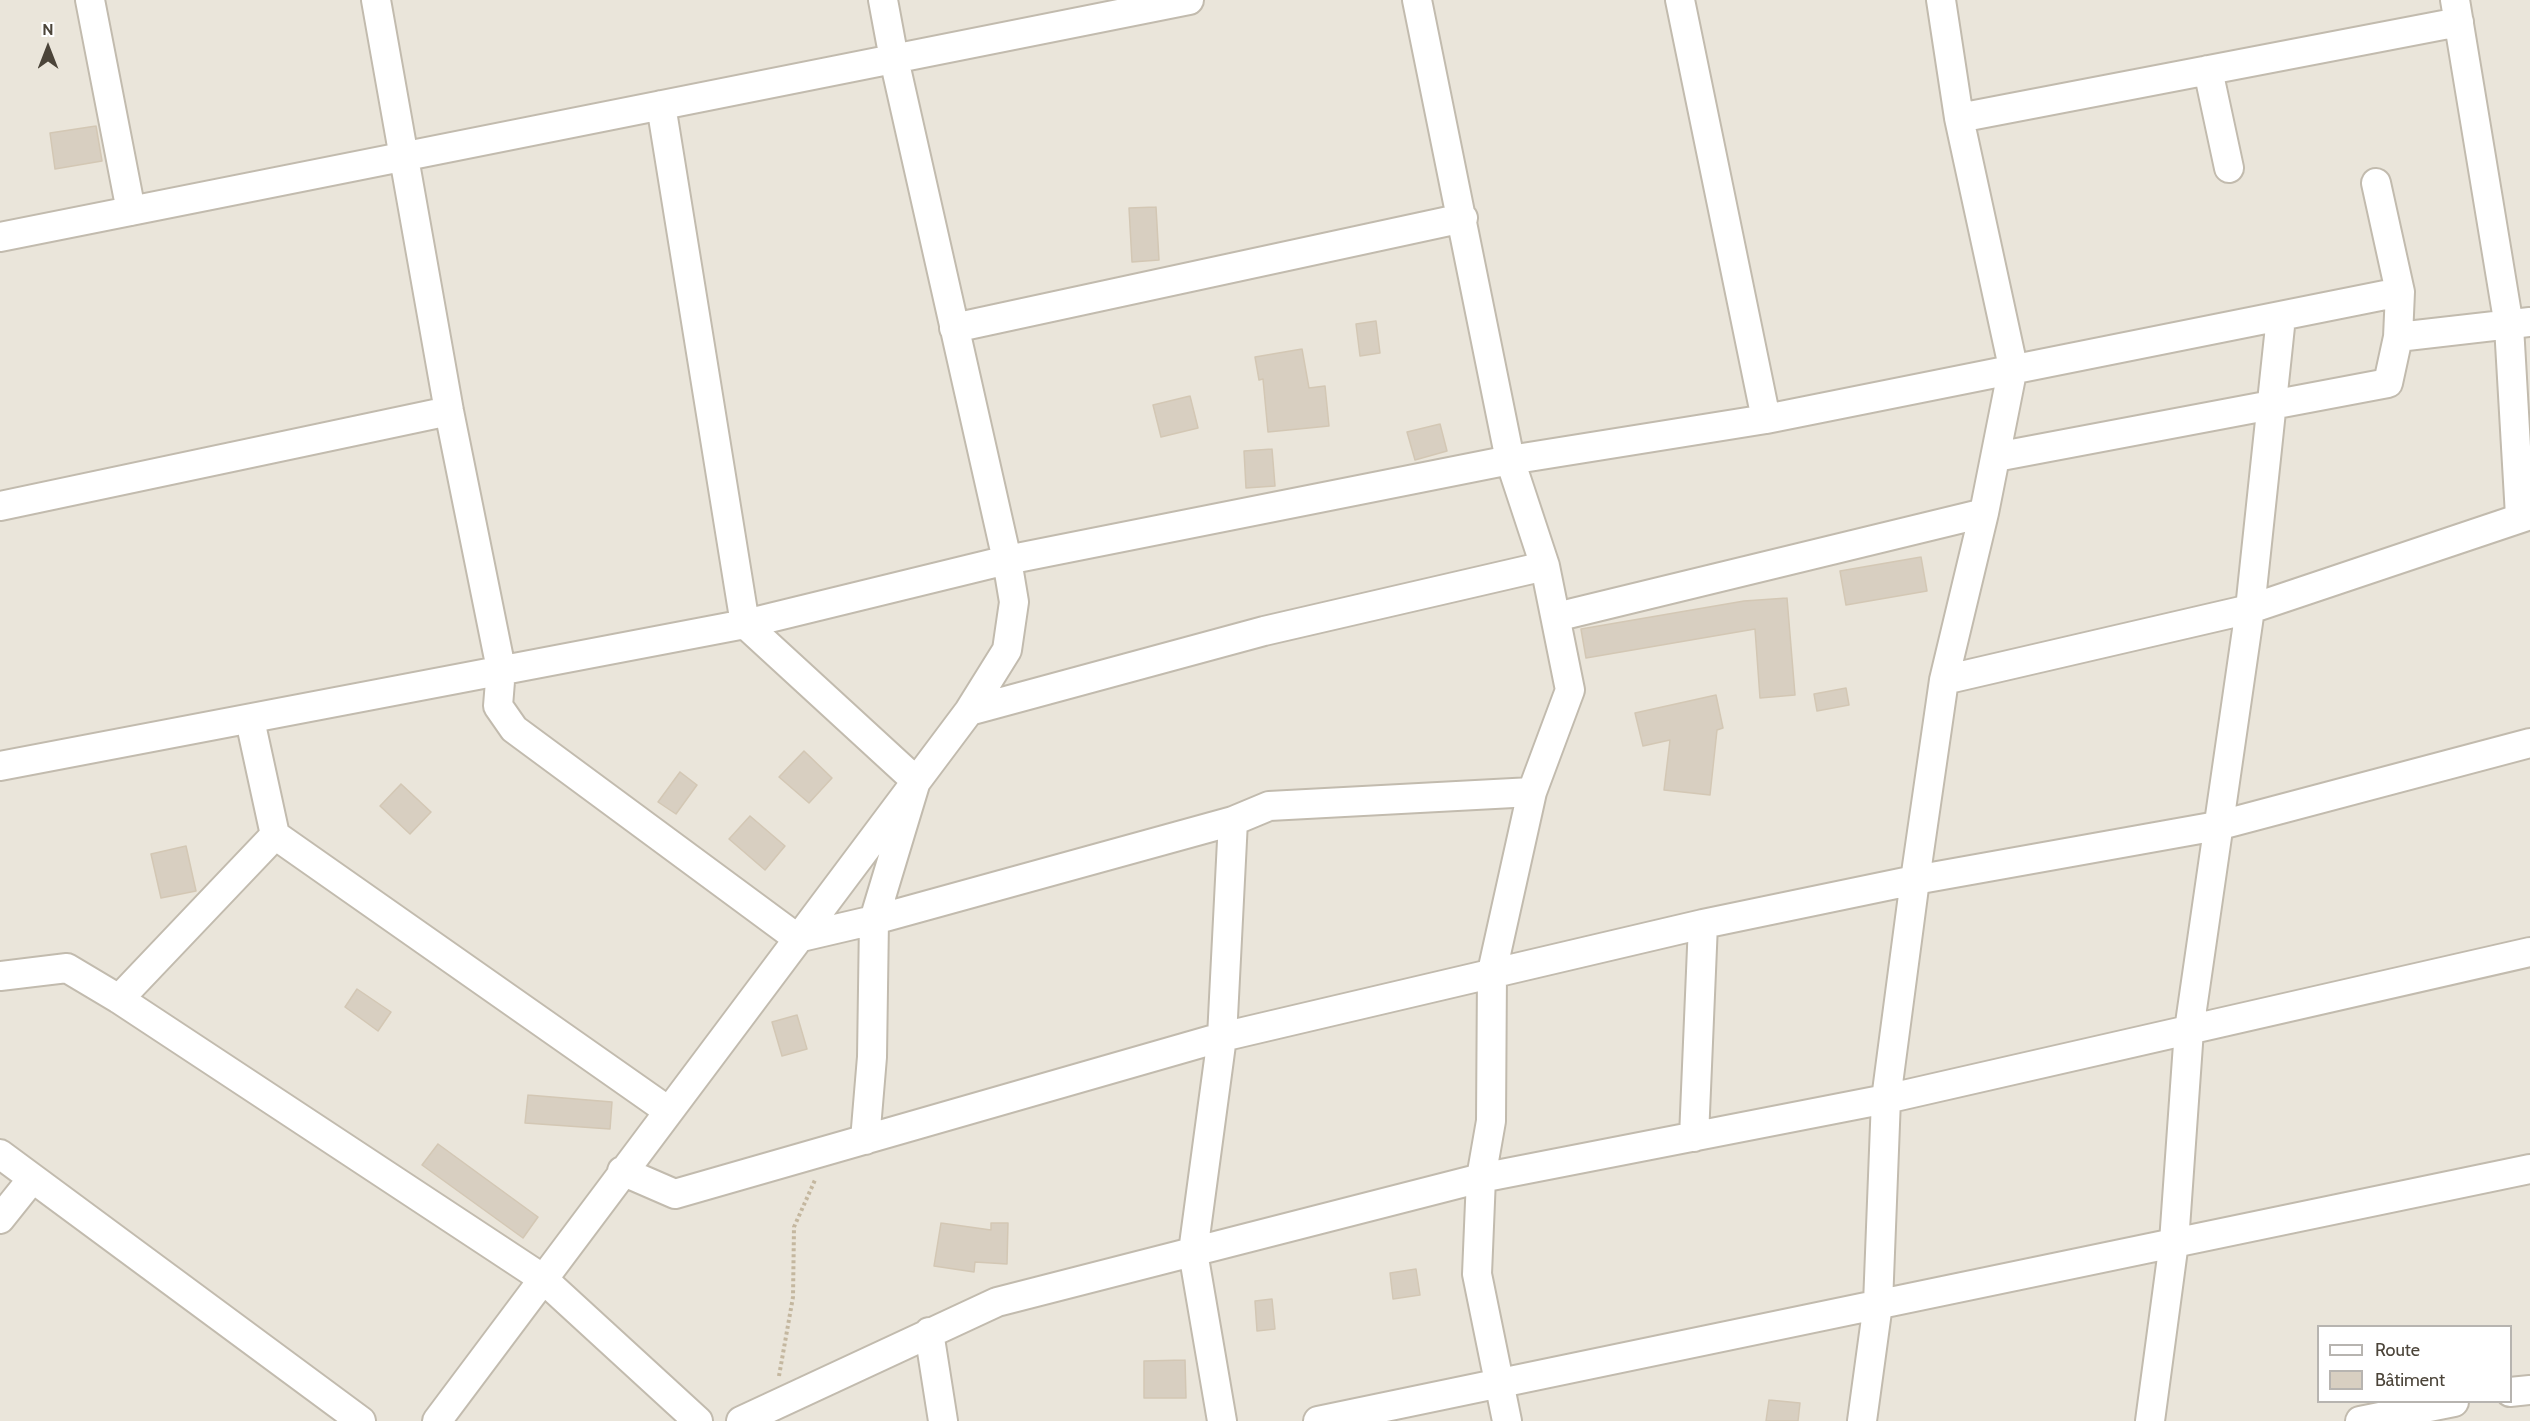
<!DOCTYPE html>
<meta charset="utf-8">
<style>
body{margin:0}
#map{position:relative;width:2530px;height:1421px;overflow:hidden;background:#f6f3ec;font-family:Cabin,sans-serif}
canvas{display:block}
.legend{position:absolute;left:2317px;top:1325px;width:195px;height:78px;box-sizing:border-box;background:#fff;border:2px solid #b7b4b0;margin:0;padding:8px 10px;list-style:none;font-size:18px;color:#4b4439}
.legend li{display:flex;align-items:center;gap:12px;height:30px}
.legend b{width:30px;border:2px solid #b7b4b0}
.north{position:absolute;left:18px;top:18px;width:60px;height:60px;-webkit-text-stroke:4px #fff;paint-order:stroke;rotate:0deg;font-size:16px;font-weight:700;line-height:24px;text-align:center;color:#4b4439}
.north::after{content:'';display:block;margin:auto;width:21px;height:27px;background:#4b4439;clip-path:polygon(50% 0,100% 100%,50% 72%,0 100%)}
</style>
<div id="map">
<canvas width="2530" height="1421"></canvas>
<ul class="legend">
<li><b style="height:8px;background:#fff"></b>Route</li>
<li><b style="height:16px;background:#d8cfc1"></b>Bâtiment</li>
</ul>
<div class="north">N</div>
</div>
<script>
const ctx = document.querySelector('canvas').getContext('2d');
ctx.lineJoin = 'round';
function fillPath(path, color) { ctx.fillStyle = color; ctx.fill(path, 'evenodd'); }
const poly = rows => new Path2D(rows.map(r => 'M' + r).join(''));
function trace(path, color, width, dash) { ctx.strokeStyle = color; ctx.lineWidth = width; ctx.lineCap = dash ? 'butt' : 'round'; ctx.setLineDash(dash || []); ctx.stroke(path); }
fillPath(poly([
 [0,0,2530,0,2530,1421,0,1421],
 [2318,1326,2510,1326,2510,1402,2318,1402]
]), '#eae5da');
const building = poly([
 [96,126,102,161,55,169,50,133,96,126],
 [1156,207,1159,260,1132,262,1129,208,1156,207],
 [1376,321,1380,353,1360,356,1356,324,1376,321],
 [1302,349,1309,388,1325,386,1329,426,1268,432,1263,379,1259,380,1255,357,1302,349],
 [1190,396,1198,428,1161,437,1153,405,1190,396],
 [1440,424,1447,451,1415,460,1407,432,1440,424],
 [1272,449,1275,486,1246,488,1244,451,1272,449],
 [1921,557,1927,591,1846,605,1840,571,1921,557],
 [1787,598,1795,695,1760,698,1755,629,1586,658,1581,629,1744,601,1787,598],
 [1846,688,1849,705,1817,711,1814,694,1846,688],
 [1716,695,1723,728,1717,730,1710,795,1664,790,1670,740,1643,746,1635,713,1716,695],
 [804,751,832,778,809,803,779,777,804,751],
 [680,772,697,785,676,814,658,802,680,772],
 [401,784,431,812,410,834,380,806,401,784],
 [750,816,785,846,765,870,729,839,750,816],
 [186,846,196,891,161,898,151,854,186,846],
 [357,989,391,1012,378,1031,345,1007,357,989],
 [797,1015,807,1049,782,1056,772,1022,797,1015],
 [528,1095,612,1102,610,1129,525,1123,528,1095],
 [438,1144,538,1217,523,1238,422,1165,438,1144],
 [941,1223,991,1230,991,1223,1008,1223,1007,1264,975,1262,974,1272,934,1266,941,1223],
 [1416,1269,1420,1295,1393,1299,1390,1273,1416,1269],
 [1272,1299,1275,1329,1257,1331,1255,1301,1272,1299],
 [1185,1360,1186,1398,1144,1398,1144,1361,1185,1360],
 [1769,1400,1800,1403,1798,1421,1766,1421,1769,1400]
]);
fillPath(building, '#d8cfc1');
trace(building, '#d3c7b4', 1.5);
const minor = poly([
 [90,0,131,211],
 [376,0,449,411,501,669,498,706,514,729,797,938,874,920,1233,821,1269,806,1532,792],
 [1417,0,1510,460,1545,566,1570,690,1532,792,1492,972,1491,1121,1481,1178,1477,1274,1507,1421],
 [1680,0,1766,419],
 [2455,0,2509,326,2520,516],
 [2208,70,2229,168],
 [661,105,745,624,916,781,874,920,872,1057,865,1140],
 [1959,118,2459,22],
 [0,237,1189,0],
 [954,328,1463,218],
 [2398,337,2530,322],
 [1996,457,2388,383,2398,337,2400,292,2376,183],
 [0,506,449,411],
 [1556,617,1984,513],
 [1944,680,2250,609,2530,515],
 [969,711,1264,631,1545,566],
 [250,720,275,835,667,1110],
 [0,766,745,624,1007,560,1510,460,1766,419,2400,292],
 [0,976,67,968,119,999,542,1278,698,1421],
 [119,999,275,835],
 [1694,1137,1703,924],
 [0,1154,361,1421],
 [622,1171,675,1194,1222,1037,1703,924,1915,880,2217,826,2530,743],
 [0,1219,32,1179],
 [929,1332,943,1421],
 [2510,1392,2530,1390],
 [437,1421,969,711,1007,650,1014,602,1007,560,894,59,883,0],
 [741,1421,997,1302,1481,1178,1886,1099,2530,952],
 [1222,1421,1193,1252,1222,1037,1233,821],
 [1318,1421,2530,1169],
 [1862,1421,1878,1304,1886,1099,1915,880,1944,680,1984,513,2013,367,1959,118,1941,0],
 [2150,1421,2174,1242,2189,1030,2250,609,2281,317],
 [2360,1421,2454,1402]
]);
trace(minor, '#c2bbae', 32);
trace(poly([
 [779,1376,793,1297,794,1227,815,1180]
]), '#c4b79f', 4, [3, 3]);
trace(minor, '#fff', 28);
</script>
